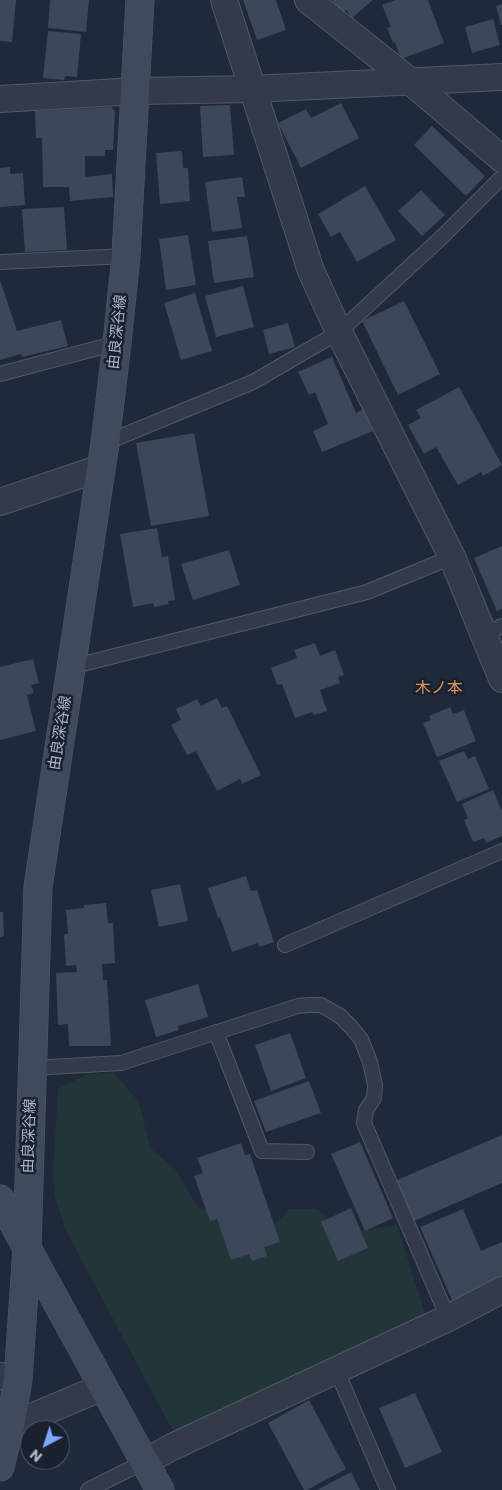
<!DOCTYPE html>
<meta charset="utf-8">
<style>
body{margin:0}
#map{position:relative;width:502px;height:1490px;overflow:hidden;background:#202939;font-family:Poppins,sans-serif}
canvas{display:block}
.north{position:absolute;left:20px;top:1420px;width:50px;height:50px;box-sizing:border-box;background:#19202e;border:1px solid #555c6b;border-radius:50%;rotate:220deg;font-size:14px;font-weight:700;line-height:20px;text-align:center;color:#aeb6c6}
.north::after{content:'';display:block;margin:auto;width:18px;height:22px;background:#7da6fc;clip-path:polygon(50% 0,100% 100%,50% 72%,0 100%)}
</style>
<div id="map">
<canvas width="502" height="1490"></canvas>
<div class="north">N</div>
</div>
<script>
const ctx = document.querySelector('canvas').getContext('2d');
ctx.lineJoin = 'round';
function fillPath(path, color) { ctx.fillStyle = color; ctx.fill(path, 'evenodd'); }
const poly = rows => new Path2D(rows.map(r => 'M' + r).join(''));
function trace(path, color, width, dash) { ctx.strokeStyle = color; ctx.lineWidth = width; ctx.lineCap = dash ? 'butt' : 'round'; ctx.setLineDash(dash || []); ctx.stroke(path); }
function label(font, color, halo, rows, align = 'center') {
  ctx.font = font + ' Poppins,"Noto Sans JP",sans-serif'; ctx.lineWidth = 5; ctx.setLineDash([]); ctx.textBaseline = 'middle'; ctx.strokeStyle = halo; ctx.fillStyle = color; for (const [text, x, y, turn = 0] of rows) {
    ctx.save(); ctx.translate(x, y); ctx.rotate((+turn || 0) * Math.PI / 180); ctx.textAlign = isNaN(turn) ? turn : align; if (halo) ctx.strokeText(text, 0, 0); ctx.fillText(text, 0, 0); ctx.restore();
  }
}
fillPath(poly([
 [114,1073,139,1102,150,1148,176,1170,198,1208,212,1211,230,1245,256,1243,290,1209,317,1209,346,1233,397,1225,425,1314,174,1433,65,1229,55,1196,53,1173,58,1089,88,1074]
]), '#22363a');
fillPath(poly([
 [0,0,16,0,12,42,0,41],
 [50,0,89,0,86,32,48,28],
 [243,0,276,0,286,30,257,40],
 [332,0,373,0,352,18,346,10,343,13],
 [395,0,428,0,444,43,401,59,395,42,393,43,387,28,391,27,382,5],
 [502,4,502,25,501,25,496,6],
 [493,19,500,45,472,53,465,27],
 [48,31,81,34,77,77,65,76,64,80,43,78],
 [341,103,359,138,301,168,278,123,306,109,311,118],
 [230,105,234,155,203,157,200,106],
 [112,107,115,112,113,150,105,150,105,156,85,156,85,177,112,174,113,197,70,201,69,187,43,187,42,138,36,138,35,111],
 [432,126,485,176,466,196,414,145],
 [182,151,183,168,188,168,190,201,160,204,156,153],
 [10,167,10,174,23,173,25,205,0,207,0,168],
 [242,177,245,197,237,197,242,228,212,232,205,182],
 [365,186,396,240,357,262,340,232,331,237,318,214],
 [421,190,445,215,422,236,398,211],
 [64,207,67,250,25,252,22,209],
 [188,235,196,285,166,290,159,239],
 [247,236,254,277,214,283,208,241],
 [0,280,17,331,61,320,68,346,22,357,21,354,0,360],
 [243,286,254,327,216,337,205,296],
 [195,293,212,351,181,360,164,303],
 [404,301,440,374,398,395,362,321],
 [288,323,295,347,269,354,263,330],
 [332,357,356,413,364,409,373,431,322,452,313,431,328,424,315,392,309,395,298,372],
 [459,387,502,465,483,476,481,472,458,485,436,447,424,454,408,425,421,418,416,410],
 [194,433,209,516,151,526,136,443],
 [157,528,162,557,168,556,175,600,168,601,169,604,154,607,153,603,133,607,120,534],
 [502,546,502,609,497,611,474,558],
 [229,550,240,585,193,600,181,564],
 [315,643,320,656,335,650,344,675,338,677,340,683,320,690,327,711,314,715,312,712,295,718,282,684,277,685,271,668,297,658,294,650],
 [33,659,39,683,31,685,34,693,27,695,36,731,0,740,0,667],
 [217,698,222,708,227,706,261,775,242,784,240,779,217,791,196,751,187,755,171,725,181,720,176,709,197,699,201,706],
 [450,707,453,714,464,710,476,741,437,757,423,723,431,720,429,716],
 [464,751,468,759,475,756,489,789,457,802,439,761],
 [493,790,502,811,502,836,486,843,484,838,473,842,464,820,468,818,462,804],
 [246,876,251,891,257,890,274,942,259,947,258,943,232,952,220,917,218,918,208,888],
 [180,884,188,921,159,927,151,890],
 [106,903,108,923,113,923,115,963,102,964,103,980,107,980,111,1046,69,1046,68,1024,58,1025,56,973,77,972,76,965,66,966,64,934,68,934,66,910,84,908,84,905],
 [0,912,3,912,4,936,0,937],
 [198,984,208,1017,178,1026,179,1030,156,1037,145,1000],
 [290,1033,306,1078,271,1091,255,1045],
 [309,1081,321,1113,266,1132,254,1101],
 [502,1135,502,1183,414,1221,397,1180],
 [360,1142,393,1218,365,1231,331,1154],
 [241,1143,245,1155,250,1154,280,1242,264,1247,267,1256,252,1261,249,1254,231,1260,217,1219,210,1221,194,1176,203,1173,197,1158],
 [351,1208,368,1248,338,1261,321,1222],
 [463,1209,481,1251,502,1242,502,1279,452,1300,420,1227],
 [415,1393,442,1452,405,1468,379,1408],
 [309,1400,346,1469,307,1490,304,1490,268,1423],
 [351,1472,360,1490,317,1490]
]), '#3c4759');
const lane = poly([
 [0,262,126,256],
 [0,374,117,343],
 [105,443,253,382,339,332,443,236,502,177],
 [484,635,502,626],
 [71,667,367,592,452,557],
 [285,945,502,851],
 [216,1032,262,1151,307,1152],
 [32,1068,121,1063,298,1006,309,1005,321,1005,340,1016,351,1027,361,1039,370,1062,375,1085,374,1098,366,1110,364,1123,448,1318],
 [336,1369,388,1490],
 [88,1490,144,1462]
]);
const street = poly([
 [224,0,311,271,339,332,452,557,502,679],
 [308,0,411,82,502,159],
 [0,99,136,91,252,89,502,77],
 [0,502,101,468],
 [0,1376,18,1380],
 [10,1426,103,1387],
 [144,1462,172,1447,448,1318,502,1290]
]);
const secondary = poly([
 [0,1199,160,1490],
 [0,1467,10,1426,18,1380,27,1248,38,887,105,443,117,343,126,256,140,0]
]);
trace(lane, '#515967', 16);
trace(street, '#515967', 28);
trace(secondary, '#515967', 29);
trace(lane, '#333b4a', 14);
trace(street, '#333b4a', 26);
trace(secondary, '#414a5d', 28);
label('15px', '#aeb6c6', '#19202e', [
 ["由良深谷線",118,332,-84],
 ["由良深谷線",61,733,-81],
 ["由良深谷線",30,1136,-88]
]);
label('16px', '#d79758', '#19202e', [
 ["木ノ本",439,689]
]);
</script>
